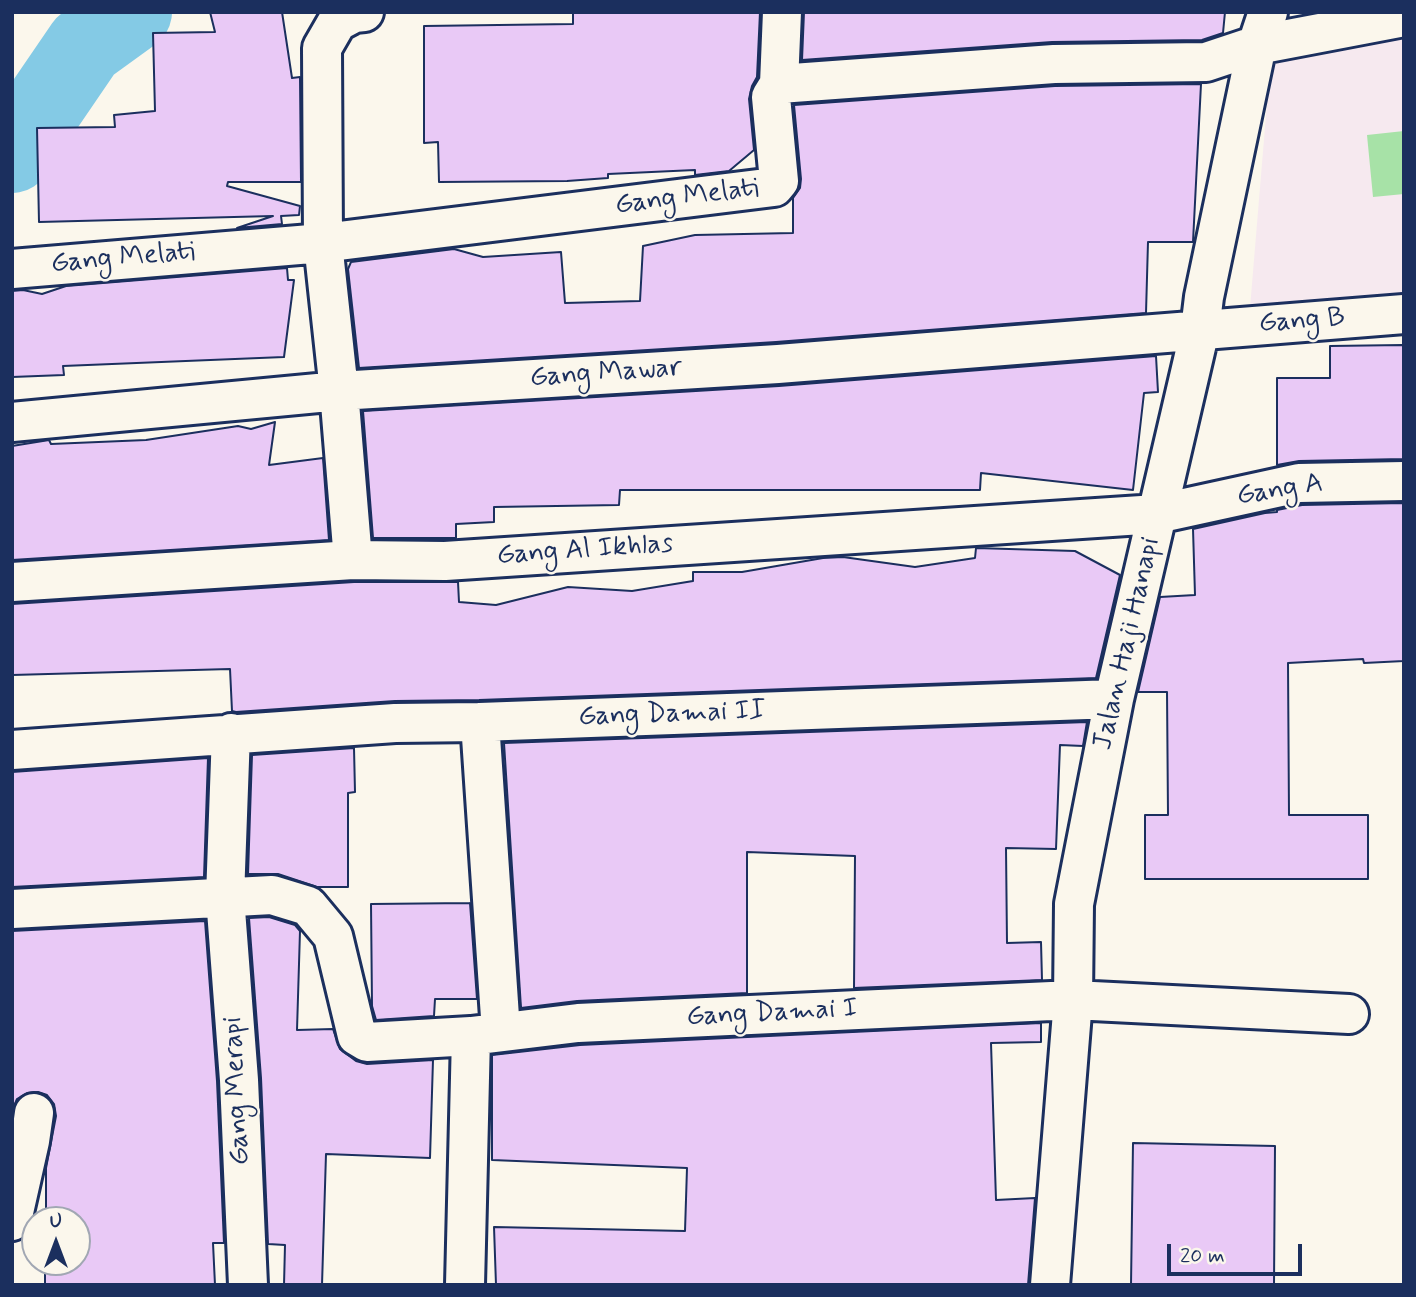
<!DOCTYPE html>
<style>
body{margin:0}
#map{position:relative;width:1416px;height:1297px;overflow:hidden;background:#fbf7ec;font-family:Mynerve,sans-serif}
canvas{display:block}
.frame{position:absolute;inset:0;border:14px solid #1b2f5e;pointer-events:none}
.north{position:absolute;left:21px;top:1206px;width:70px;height:70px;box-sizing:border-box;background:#fbf7ec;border:2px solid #a1a7b3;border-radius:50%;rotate:0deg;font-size:19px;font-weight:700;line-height:28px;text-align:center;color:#1b2f5e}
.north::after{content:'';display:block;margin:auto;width:24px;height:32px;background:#1b2f5e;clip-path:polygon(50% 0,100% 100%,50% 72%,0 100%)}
.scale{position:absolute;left:1167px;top:1244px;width:135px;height:32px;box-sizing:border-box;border:4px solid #1b2f5e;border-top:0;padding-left:9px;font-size:21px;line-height:24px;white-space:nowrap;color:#1b2f5e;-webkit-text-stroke:5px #fbf7ec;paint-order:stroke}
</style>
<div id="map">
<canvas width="1416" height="1297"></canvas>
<div class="frame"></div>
<div class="north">U</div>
<div class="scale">20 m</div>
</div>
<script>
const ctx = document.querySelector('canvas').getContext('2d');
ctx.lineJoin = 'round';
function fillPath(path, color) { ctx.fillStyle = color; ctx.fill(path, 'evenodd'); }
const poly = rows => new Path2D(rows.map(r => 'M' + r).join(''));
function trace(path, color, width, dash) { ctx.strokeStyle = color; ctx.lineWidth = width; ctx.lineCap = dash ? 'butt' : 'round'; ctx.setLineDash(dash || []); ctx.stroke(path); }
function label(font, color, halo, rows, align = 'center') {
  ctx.font = font + ' Mynerve,sans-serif'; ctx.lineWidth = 5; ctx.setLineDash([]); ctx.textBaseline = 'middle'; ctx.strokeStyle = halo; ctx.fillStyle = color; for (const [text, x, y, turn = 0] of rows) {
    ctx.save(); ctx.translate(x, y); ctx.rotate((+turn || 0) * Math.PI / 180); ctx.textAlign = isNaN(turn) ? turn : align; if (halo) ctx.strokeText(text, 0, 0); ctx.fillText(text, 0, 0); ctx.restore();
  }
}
fillPath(poly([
 [1404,26,1404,293,1250,308,1272,43]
]), '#f6e9ef');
fillPath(poly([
 [1404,131,1404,194,1373,197,1367,135]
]), '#a7e2a7');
trace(poly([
 [12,153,85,46,132,12]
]), '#84cae5', 80);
const building = poly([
 [210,12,282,12,292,78,300,77,301,182,228,182,227,186,300,206,299,215,281,216,282,224,237,228,273,216,39,222,37,128,115,127,114,115,155,111,153,33,215,32,210,12],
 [573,12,760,12,757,77,752,86,749,99,754,150,729,171,695,175,695,170,608,174,608,178,567,181,439,182,438,142,424,143,424,26,573,24,573,12],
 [804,12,1225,12,1223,33,1202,40,1052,42,802,60,804,12],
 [1201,84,1193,242,1148,242,1146,313,776,342,359,368,348,269,351,262,454,249,483,257,561,252,565,303,640,301,643,246,695,235,793,233,793,198,800,188,801,179,794,105,1055,86,1201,84],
 [287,268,288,280,294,280,284,357,63,366,64,375,12,377,12,291,23,290,42,294,66,286,287,268],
 [1403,345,1404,459,1299,461,1277,465,1277,378,1330,378,1330,346,1403,345],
 [1156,356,1158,392,1144,393,1133,490,981,473,980,490,620,490,619,505,494,507,494,522,456,524,456,538,373,538,363,411,779,386,1156,356],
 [275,422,269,465,323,458,329,540,12,560,12,446,49,440,51,444,146,440,238,426,251,429,275,422],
 [1404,503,1404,661,1364,663,1363,659,1288,663,1289,815,1368,815,1368,879,1145,879,1145,815,1168,815,1167,692,1138,692,1160,597,1195,595,1193,529,1265,513,1277,512,1277,510,1302,505,1404,503],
 [976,548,1075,551,1120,575,1096,678,479,700,395,701,236,712,232,711,230,669,12,675,12,604,354,582,458,582,459,602,496,605,568,587,632,591,693,581,693,572,742,572,823,558,843,557,915,567,975,558,976,548],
 [1087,722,1083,746,1060,745,1056,849,1006,848,1007,943,1041,942,1042,980,854,988,855,856,747,852,747,993,577,1001,521,1008,504,743,1087,722],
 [354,748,355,792,348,793,348,887,317,887,278,874,248,874,252,755,354,748],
 [208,758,204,877,12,887,12,772,208,758],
 [470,903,477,999,435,999,434,1016,376,1020,372,1006,371,904,470,903],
 [269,917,295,925,300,931,297,1030,333,1029,340,1049,356,1061,367,1064,433,1060,430,1158,326,1154,322,1285,284,1285,285,1245,268,1244,261,1078,249,918,269,917],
 [205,921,217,1081,224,1243,213,1243,215,1285,45,1285,45,1262,77,1262,77,1220,46,1220,46,1168,56,1116,54,1104,47,1095,38,1092,27,1093,17,1099,12,1111,12,931,205,921],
 [1041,1023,1041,1042,991,1043,996,1200,1035,1198,1028,1285,496,1285,494,1227,685,1231,687,1168,492,1160,492,1055,580,1045,1041,1023],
 [1133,1143,1275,1146,1274,1285,1131,1285,1133,1143]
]);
fillPath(building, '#e9c9f6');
trace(building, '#1b2f5e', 2);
const street = poly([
 [779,84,782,12],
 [12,269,323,243,774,187,779,181,771,97,779,84,1054,64,1206,62,1257,45,1404,17],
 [12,422,339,391,778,364,1404,314],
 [353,560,339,391,323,243,322,48,337,22,354,13,364,12],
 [12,582,353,560,445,561,1157,514,1299,483,1404,481],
 [480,722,501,1032],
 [231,733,225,897,239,1080,248,1285],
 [12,750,395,723,480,722,1114,699],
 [12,909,272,895,308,906,333,936,357,1036,367,1042,471,1036,578,1023,1073,1000,1349,1014],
 [12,1221,30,1141,34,1113],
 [465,1285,471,1036],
 [1050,1285,1073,1000,1074,904,1114,699,1200,330,1204,297,1257,45,1268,12]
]);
trace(street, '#1b2f5e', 44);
trace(street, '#fbf7ec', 38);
label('28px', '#1b2f5e', '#fbf7ec', [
 ["Gang Melati",687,198,-7],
 ["Gang Melati",123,259,-5],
 ["Gang B",1302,322,-4],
 ["Gang Mawar",606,374,-4],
 ["Gang A",1280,491,-9],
 ["Gang Al Ikhlas",585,551,-4],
 ["Jalan Haji Hanapi",1128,644,-77],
 ["Gang Damai II",672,715,-2],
 ["Gang Damai I",772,1014,-3],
 ["Gang Merapi",238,1091,-93]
]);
</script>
